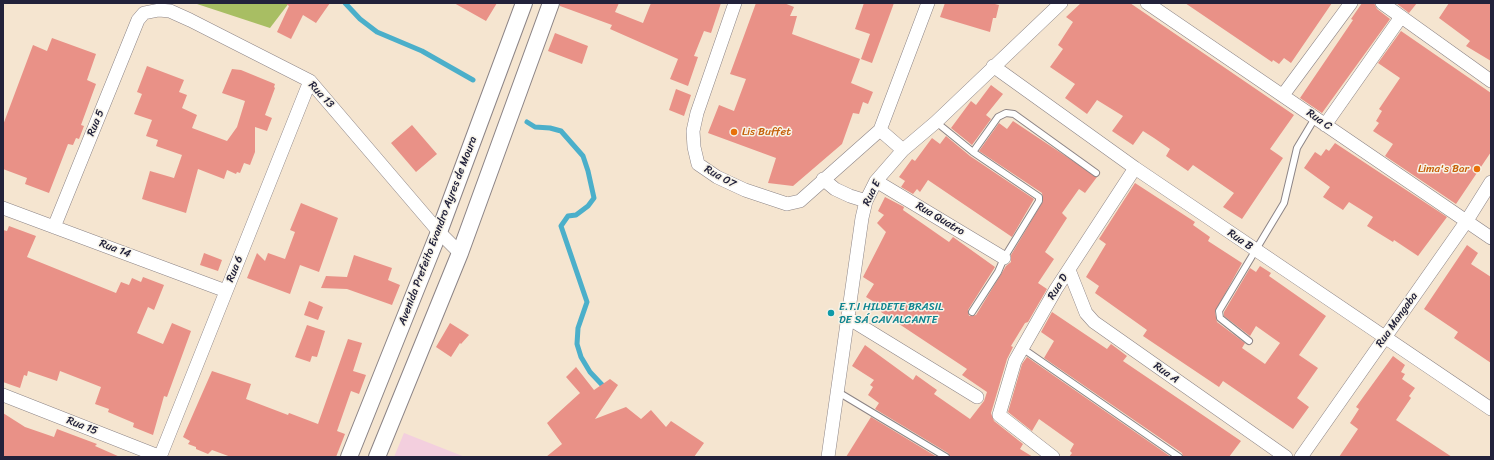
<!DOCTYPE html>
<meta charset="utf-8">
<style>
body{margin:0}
#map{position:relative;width:1494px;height:460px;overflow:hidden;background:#f5e5d0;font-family:Sriracha,sans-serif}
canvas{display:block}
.frame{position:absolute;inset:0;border:4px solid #22223b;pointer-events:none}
</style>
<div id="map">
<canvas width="1494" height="460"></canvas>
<div class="frame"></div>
</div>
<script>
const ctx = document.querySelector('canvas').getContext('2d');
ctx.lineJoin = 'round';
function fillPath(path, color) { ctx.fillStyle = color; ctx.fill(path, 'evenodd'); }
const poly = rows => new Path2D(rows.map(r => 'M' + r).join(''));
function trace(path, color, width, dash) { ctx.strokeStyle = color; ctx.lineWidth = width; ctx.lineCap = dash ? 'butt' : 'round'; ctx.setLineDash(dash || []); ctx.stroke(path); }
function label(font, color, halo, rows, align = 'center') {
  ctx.font = font + ' Sriracha,sans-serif'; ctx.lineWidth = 3; ctx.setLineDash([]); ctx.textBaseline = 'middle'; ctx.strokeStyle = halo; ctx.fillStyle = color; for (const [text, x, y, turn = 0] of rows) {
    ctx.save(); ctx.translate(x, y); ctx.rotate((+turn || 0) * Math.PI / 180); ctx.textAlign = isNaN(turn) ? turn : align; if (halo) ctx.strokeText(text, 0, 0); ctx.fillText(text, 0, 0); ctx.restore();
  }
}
fillPath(poly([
 [404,433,465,457,394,457]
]), '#f3cfde');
fillPath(poly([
 [194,3,289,3,270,28]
]), '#a8be63');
trace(poly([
 [345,3,360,19,377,32,422,51,473,80],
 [527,122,535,127,550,128,561,131,583,156,588,171,594,198,588,206,576,215,568,216,561,226,587,302,578,328,577,344,581,357,590,372,606,389]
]), '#4bafca', 5);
fillPath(poly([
 [285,3,330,3,316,23,303,15,291,39,277,32,289,6],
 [454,3,497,3,486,21],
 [560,3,619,3,615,12,643,23,651,3,721,3,711,33,704,31,694,56,698,57,688,86,670,79,678,59,610,29,612,25,560,6],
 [756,3,784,3,794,7,790,16,797,16,792,34,860,59,851,83,873,92,868,104,863,102,859,114,853,113,842,144,793,186,768,183,776,158,708,133,719,105,734,111,746,79,730,74],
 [864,3,894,3,872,63,861,59,870,34,855,29],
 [945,3,991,3,999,5,996,18,993,18,990,32,940,17],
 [1081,3,1130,3,1294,115,1270,149,1283,158,1242,219,1223,207,1234,193,1193,165,1188,171,1166,156,1170,149,1154,138,1143,131,1133,145,1112,131,1123,116,1097,100,1087,114,1065,98,1075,84,1050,67,1063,49,1058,45,1073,22,1066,17],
 [1185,3,1332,3,1291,63,1284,58,1279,64,1273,60,1272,62],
 [1362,3,1374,3,1377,9,1390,19,1322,113,1300,98,1353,20,1351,19],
 [1396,3,1417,3,1409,13],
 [1449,3,1491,3,1491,61,1466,46,1470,41,1439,18],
 [1401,31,1491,93,1491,152,1456,204,1385,156,1393,144,1373,131,1379,123,1376,121,1382,111,1379,109,1400,78,1378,63],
 [555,33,588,46,582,64,548,51],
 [52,38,96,54,87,80,96,84,81,125,84,126,79,139,76,138,73,145,68,144,49,193,25,184,27,178,3,169,3,125,33,45,47,51],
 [147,66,184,80,179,92,187,95,182,108,197,115,192,128,227,141,237,127,245,101,222,93,232,69,241,70,275,84,274,87,275,88,265,115,272,118,267,131,255,127,255,152,250,165,244,163,240,173,237,172,236,174,227,170,224,179,198,169,186,213,142,199,150,171,174,178,182,155,156,146,158,140,146,136,152,120,134,114,142,94,137,92],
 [991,85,1003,94,986,115,991,119,972,145,951,128,971,101,976,105],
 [676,89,691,95,684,116,669,110],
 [1013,121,1097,177,1085,193,1079,189,1062,213,1067,218,1045,252,1054,259,1038,283,1047,289,1028,322,1025,323,1011,346,1013,347,1007,359,991,413,994,421,1023,444,1020,449,1033,457,950,457,948,453,875,409,879,403,868,395,873,387,870,385,874,380,852,366,865,345,913,380,916,375,937,390,934,394,970,419,984,401,987,392,962,375,967,369,881,312,884,308,866,297,874,284,863,277,886,232,877,223,884,215,878,211,885,197,904,207,903,210,949,242,953,237,995,267,968,310,969,316,976,315,1006,266,1011,262,1011,255,1043,201,1042,193,979,151,999,123,1007,129],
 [412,125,437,154,416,172,391,143],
 [946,136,970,156,1034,199,1012,237,928,180,920,192,917,189,913,194,901,187,905,181,899,177,912,159,915,161,932,138,940,144],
 [1335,143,1447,217,1418,256,1394,240,1393,242,1367,226,1373,217,1349,202,1343,210,1323,197,1330,187,1304,168,1315,152,1321,156,1326,149,1329,151],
 [1135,183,1195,222,1193,225,1210,237,1208,241,1242,263,1215,312,1217,322,1245,343,1242,348,1265,364,1280,343,1256,326,1250,336,1224,316,1224,312,1250,268,1256,272,1260,266,1271,273,1269,276,1326,316,1299,355,1318,368,1297,398,1309,407,1293,429,1223,381,1219,387,1143,336,1147,330,1095,293,1099,286,1086,277,1106,244,1099,239],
 [301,203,338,218,319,272,300,265,290,294,247,278,257,253,265,261,268,253,285,259,295,232,290,230],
 [9,226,36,236,27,257,116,293,121,282,129,285,132,278,141,282,143,277,164,285,154,310,148,307,137,333,163,344,172,323,191,331,167,397,164,396,153,435,133,427,134,423,108,412,109,409,95,404,101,387,60,371,57,381,28,371,27,376,24,375,20,388,3,382,3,230,7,231],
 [1467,245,1478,253,1471,264,1491,277,1491,363,1454,338,1458,332,1424,309],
 [204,253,222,260,218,271,200,265],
 [354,255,392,268,388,280,400,285,392,305,347,289,321,288,326,276,347,277],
 [309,301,323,307,318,320,304,315],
 [1052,312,1107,349,1111,344,1127,356,1123,361,1241,441,1229,457,1183,457,1182,453,1044,358,1054,341,1041,332],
 [450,323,469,335,461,344,460,343,451,357,436,347],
 [307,325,325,331,317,357,312,356,310,362,295,357],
 [348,339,362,343,353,371,366,375,359,394,351,391,337,431,345,434,336,457,231,457,212,450,208,454,196,449,196,447,188,444,190,441,183,437,212,371,251,384,246,399,288,415,289,413,318,424],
 [1393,356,1405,365,1401,372,1405,374,1402,379,1415,388,1409,396,1411,398,1396,420,1452,457,1339,457,1358,429,1350,423,1359,409,1356,407],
 [1027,357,1171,457,1069,457,1072,453,1070,451,1074,444,1039,419,1032,431,1008,412,1022,364],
 [576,367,594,390,610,379,618,385,595,419,626,407,641,419,651,410,666,427,671,421,704,443,694,457,546,457,562,444,547,423,580,393,566,377],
 [3,413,25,427,54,437,57,429,97,444,95,446,120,457,3,457],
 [871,417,937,457,846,457]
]), '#e99187');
const service = poly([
 [936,122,973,152,1039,197,1039,201,1004,258,998,272,972,312],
 [973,152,998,117,1006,113,1014,114,1096,173],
 [1249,341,1220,318,1219,311,1284,203,1297,148,1315,118],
 [1022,348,1179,457],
 [838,392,946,457]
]);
const minor = poly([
 [735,3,697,113,693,131,694,147,698,164,717,177,745,190,787,204,800,201,880,130,928,3],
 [1147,3,1491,238],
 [1382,3,1491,81],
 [993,66,1135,168,1491,409],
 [1283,95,1351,3],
 [1325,125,1401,17],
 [880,130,903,150],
 [823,179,835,189,850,196,866,201],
 [876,181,1004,258],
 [3,208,226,291],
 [54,227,138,20,144,13,159,10,170,11,190,20,310,81,439,232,460,253],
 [1069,270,1086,313,1094,322,1286,457],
 [848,318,977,397],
 [3,395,161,457],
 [160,457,310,81],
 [828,457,862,218,866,201,876,181,903,150,936,122,1061,3],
 [1053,457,999,415,1015,361,1056,289,1135,168],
 [1301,457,1466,222,1491,182]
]);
const tertiary = poly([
 [349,457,439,232,524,3],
 [377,457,460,253,551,3]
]);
trace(service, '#8c8486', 8);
trace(minor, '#8c8486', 14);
trace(tertiary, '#8c8486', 18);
trace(service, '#fff', 6);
trace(minor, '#fff', 13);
trace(tertiary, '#fff', 16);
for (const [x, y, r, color] of [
 [734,132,4,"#e8710a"],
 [1477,169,4,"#e8710a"],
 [831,313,4,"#0f9aa8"]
]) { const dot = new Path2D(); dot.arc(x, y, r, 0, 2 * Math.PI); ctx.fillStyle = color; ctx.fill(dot); trace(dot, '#f7f3e8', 1.5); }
label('11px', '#22223b', '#f7f3e8', [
 ["Rua 13",321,95,47],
 ["Rua C",1319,120,35],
 ["Rua 5",96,123,-68],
 ["Rua 07",720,177,29],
 ["Rua E",872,193,-65],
 ["Rua Quatro",940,219,31],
 ["Avenida Prefeito Evandro Ayres de Moura",438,231,-69],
 ["Rua B",1240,240,34],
 ["Rua 14",115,249,21],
 ["Rua 6",235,269,-68],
 ["Rua D",1058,287,-58],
 ["Rua Mangaba",1397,320,-55],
 ["Rua A",1166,373,35],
 ["Rua 15",82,426,21]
]);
label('11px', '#c56008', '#f7f3e8', [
 ["Lis Buffet",742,132],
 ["Lima's Bar",1469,169,"right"]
], 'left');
label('11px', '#0d838f', '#f7f3e8', [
 ["E.T.I HILDETE BRASIL",839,307],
 ["DE SÁ CAVALCANTE",839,320]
], 'left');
</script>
